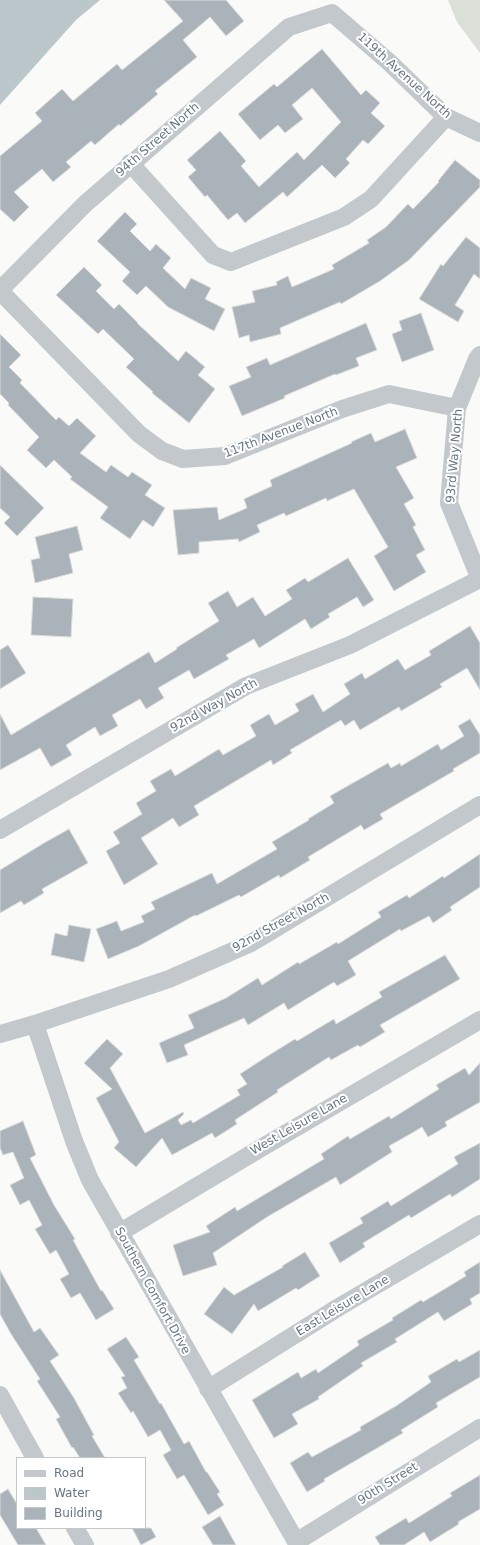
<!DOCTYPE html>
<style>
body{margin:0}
#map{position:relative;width:480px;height:1545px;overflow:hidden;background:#fafaf8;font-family:"DejaVu Sans",sans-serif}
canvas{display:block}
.legend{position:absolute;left:16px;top:1457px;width:130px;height:72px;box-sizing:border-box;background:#fff;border:1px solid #c1c8cd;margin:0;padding:5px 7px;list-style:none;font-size:12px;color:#657683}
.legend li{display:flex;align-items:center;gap:8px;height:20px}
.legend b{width:20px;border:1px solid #c1c8cd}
</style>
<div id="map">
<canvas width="480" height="1545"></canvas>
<ul class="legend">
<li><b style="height:5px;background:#c3c8cc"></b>Road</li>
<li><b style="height:11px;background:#bbc7cb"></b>Water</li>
<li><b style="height:11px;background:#aab3b9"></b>Building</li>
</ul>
</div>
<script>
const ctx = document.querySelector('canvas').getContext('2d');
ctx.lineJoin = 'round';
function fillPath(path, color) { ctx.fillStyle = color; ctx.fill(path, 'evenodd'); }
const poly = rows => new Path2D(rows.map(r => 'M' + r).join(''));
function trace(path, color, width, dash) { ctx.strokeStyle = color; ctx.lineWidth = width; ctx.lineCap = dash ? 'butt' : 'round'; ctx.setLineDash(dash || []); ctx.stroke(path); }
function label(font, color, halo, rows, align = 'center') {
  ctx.font = font + ' "DejaVu Sans",sans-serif'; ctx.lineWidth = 4; ctx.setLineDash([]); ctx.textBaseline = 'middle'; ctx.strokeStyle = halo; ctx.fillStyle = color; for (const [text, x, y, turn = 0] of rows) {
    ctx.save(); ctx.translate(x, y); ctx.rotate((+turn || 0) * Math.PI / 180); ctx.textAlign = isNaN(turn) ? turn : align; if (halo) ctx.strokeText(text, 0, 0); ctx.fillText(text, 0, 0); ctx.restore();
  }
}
fillPath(poly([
 [448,0,480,0,480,53,457,22]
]), '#dadfd7');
fillPath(poly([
 [0,0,100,0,76,20,0,105]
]), '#bbc7cb');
const building = poly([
 [164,0,226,0,244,21,226,36,210,17,183,40,197,57,155,91,158,94,120,126,119,124,95,145,91,141,66,162,71,167,53,182,42,169,14,192,29,207,14,222,0,209,0,156,42,121,35,113,62,89,73,101,117,64,122,70,183,21,164,0],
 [322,49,361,95,366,90,380,103,371,113,385,126,368,144,363,140,346,159,350,163,335,178,322,165,287,197,283,192,245,223,237,213,228,220,207,195,205,197,188,177,196,170,187,160,220,131,246,161,241,166,259,187,297,152,304,160,341,122,312,88,292,105,303,119,285,133,278,125,260,140,238,114,274,84,277,87,322,49],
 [455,160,480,180,480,187,409,260,380,281,341,304,340,302,280,328,281,334,250,342,249,335,239,338,232,307,255,302,252,291,277,285,276,282,288,276,292,287,334,269,332,265,369,243,367,240,386,227,408,204,413,209,439,182,438,181,455,160],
 [125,212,137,224,130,231,150,251,156,244,171,258,163,268,185,289,191,278,211,288,205,299,225,309,214,331,168,307,146,286,137,295,122,281,130,272,97,241,125,212],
 [466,237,480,248,480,279,474,274,455,305,464,311,458,322,419,299,441,264,443,266,466,237],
 [84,267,102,285,96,291,114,309,119,304,138,323,137,323,178,361,186,351,205,367,198,375,215,389,189,423,152,393,153,392,126,367,134,359,103,329,98,334,56,295,84,267],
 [421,313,434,350,402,362,392,334,402,330,399,321,421,313],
 [366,323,377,350,356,358,359,366,336,375,335,374,284,396,285,398,242,416,229,386,251,377,246,367,267,358,270,365,366,323],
 [0,334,21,355,9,367,22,380,20,383,56,420,59,417,69,426,77,418,96,436,80,453,106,472,111,465,128,477,132,472,152,485,145,495,165,508,153,527,143,520,130,539,100,518,108,507,70,479,72,477,54,460,46,468,27,450,39,437,8,405,9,403,0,394,0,334],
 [405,429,417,458,396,467,414,498,404,504,416,525,413,527,425,550,416,555,426,572,394,591,374,556,388,547,354,489,327,501,326,498,286,516,284,513,257,525,260,532,239,542,238,539,199,542,199,553,178,555,173,510,217,507,219,520,247,508,244,499,272,486,270,480,352,443,351,442,371,433,375,442,405,429],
 [0,465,44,508,17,536,4,523,10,517,0,508,0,465],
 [77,526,83,550,69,554,73,573,35,583,31,560,40,558,35,537,77,526],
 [348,558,374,600,363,607,357,597,328,614,330,617,311,629,305,619,259,648,254,639,226,655,229,659,194,679,189,670,158,688,164,698,146,709,140,699,112,715,118,726,100,736,95,727,66,745,72,755,51,767,40,748,0,770,0,714,11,735,149,652,155,663,177,649,176,648,219,621,208,603,228,591,237,607,253,597,265,616,292,599,286,590,305,578,308,582,348,558],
 [33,597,73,599,71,637,31,635,33,597],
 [470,626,480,643,480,690,467,668,440,684,442,687,401,711,399,707,360,730,354,720,345,726,341,720,290,750,292,753,273,765,271,760,194,806,199,815,179,827,173,818,141,838,158,864,124,885,106,851,120,843,113,832,142,814,136,803,156,791,150,781,171,769,175,776,219,749,223,755,256,736,250,725,269,714,275,725,299,711,295,704,313,694,323,712,350,694,344,684,362,673,365,679,398,659,405,670,431,655,429,651,470,626],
 [8,645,26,673,0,689,0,650,8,645],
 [470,719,480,735,480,753,453,769,454,771,380,814,383,819,364,830,361,825,308,857,310,860,280,878,279,875,241,897,239,895,196,916,195,915,139,946,108,959,96,929,117,921,121,931,144,922,141,916,155,909,151,902,212,873,217,884,277,849,272,842,309,820,308,819,334,803,330,796,388,763,391,768,400,763,401,766,438,744,441,750,464,736,458,726,470,719],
 [69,829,88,863,42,889,44,893,24,905,21,901,0,913,0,870,44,843,69,829],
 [480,854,480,887,450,907,452,910,433,923,429,916,401,931,400,929,348,961,356,975,337,986,334,982,288,1010,284,1003,248,1025,244,1018,184,1045,188,1055,167,1063,159,1043,194,1028,188,1015,226,998,258,978,262,985,298,962,299,964,337,942,338,944,381,917,378,912,407,895,409,898,443,876,444,878,480,854],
 [69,925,91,929,84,962,51,955,55,933,67,936,69,925],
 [445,955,460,979,380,1025,385,1032,360,1047,358,1045,331,1060,329,1057,277,1090,278,1092,235,1120,237,1124,215,1138,212,1133,172,1155,162,1138,136,1167,114,1148,119,1142,96,1098,112,1089,84,1063,107,1039,123,1054,110,1068,145,1133,183,1112,184,1114,178,1120,181,1125,191,1120,193,1123,240,1095,237,1090,247,1084,240,1074,266,1057,295,1039,297,1041,334,1019,336,1024,382,997,379,992,445,955],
 [480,1063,480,1102,445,1122,447,1126,428,1137,422,1127,412,1133,389,1146,392,1152,340,1185,336,1177,267,1217,213,1253,217,1265,183,1276,173,1245,210,1232,206,1226,235,1207,237,1211,324,1159,321,1154,348,1136,350,1139,389,1116,391,1119,439,1089,436,1085,465,1068,469,1075,480,1063],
 [23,1121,36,1155,30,1158,54,1205,75,1239,73,1240,101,1291,102,1290,114,1309,96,1320,80,1293,71,1298,60,1279,69,1274,56,1250,50,1254,35,1229,42,1225,29,1200,20,1205,10,1185,24,1178,13,1152,3,1155,0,1148,0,1131,23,1121],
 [480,1143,480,1179,452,1197,450,1194,411,1218,409,1215,363,1243,365,1247,340,1263,329,1243,363,1223,360,1218,388,1201,391,1206,458,1164,454,1157,480,1143],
 [305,1252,320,1276,298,1290,296,1288,258,1311,254,1304,232,1334,204,1314,224,1287,234,1295,283,1267,282,1266,305,1252],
 [480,1262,480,1293,470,1299,472,1304,444,1321,438,1312,395,1339,397,1342,361,1363,363,1366,318,1397,319,1399,292,1414,298,1424,274,1438,252,1400,298,1372,301,1378,316,1369,318,1373,359,1345,357,1341,393,1320,392,1318,421,1300,423,1302,466,1276,464,1272,480,1262],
 [0,1270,34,1332,40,1328,59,1355,50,1361,74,1398,94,1435,92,1436,105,1458,80,1458,73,1447,72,1448,56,1419,60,1417,37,1381,40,1379,11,1334,0,1314,0,1270],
 [126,1337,139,1357,134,1360,160,1404,161,1403,184,1444,189,1441,206,1472,207,1472,220,1492,217,1494,224,1505,208,1515,184,1475,177,1479,163,1455,171,1450,160,1430,148,1437,133,1411,131,1413,118,1393,127,1388,121,1377,125,1376,107,1349,126,1337],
 [480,1350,480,1377,436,1403,438,1407,401,1430,403,1433,324,1479,325,1481,307,1492,290,1463,308,1452,312,1457,361,1430,360,1427,396,1406,431,1382,428,1376,457,1359,459,1362,480,1350],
 [480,1475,480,1509,458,1522,459,1524,430,1542,424,1532,404,1545,380,1545,375,1537,406,1518,409,1523,452,1496,450,1493,480,1475],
 [8,1489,17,1504,17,1528,36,1528,46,1545,18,1545,0,1515,0,1494,8,1489],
 [220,1516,236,1545,213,1545,202,1527,220,1516],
 [132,1528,151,1528,156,1537,141,1545,132,1528]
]);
fillPath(building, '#aab3b9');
trace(building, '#dcdcda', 1);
trace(poly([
 [130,163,213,255,231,262,344,217,371,199,446,117],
 [0,290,85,204,289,27,332,13,389,62,446,117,480,133],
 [0,291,139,434,162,451,183,459,225,456,342,409,389,394,457,408],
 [480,355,477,359,457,408,449,503,480,579],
 [0,830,246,686,350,645,480,579],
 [35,1024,74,1141,90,1180,298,1545],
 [0,1034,35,1024,169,979,251,943,480,805],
 [119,1233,261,1148,480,1020],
 [208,1389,339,1307,480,1224],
 [0,1395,35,1458],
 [75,1528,85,1545],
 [296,1542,480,1428]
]), '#c3c8cc', 18);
label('12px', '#657683', '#fff', [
 ["119th Avenue North",404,76,42],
 ["94th Street North",158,140,-41],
 ["117th Avenue North",281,433,-21],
 ["93rd Way North",455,456,-85],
 ["92nd Way North",214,706,-29],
 ["92nd Street North",281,923,-29],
 ["West Leisure Lane",299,1125,-30],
 ["Southern Comfort Drive",152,1291,61],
 ["East Leisure Lane",343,1306,-31],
 ["90th Street",388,1484,-32]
]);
</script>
